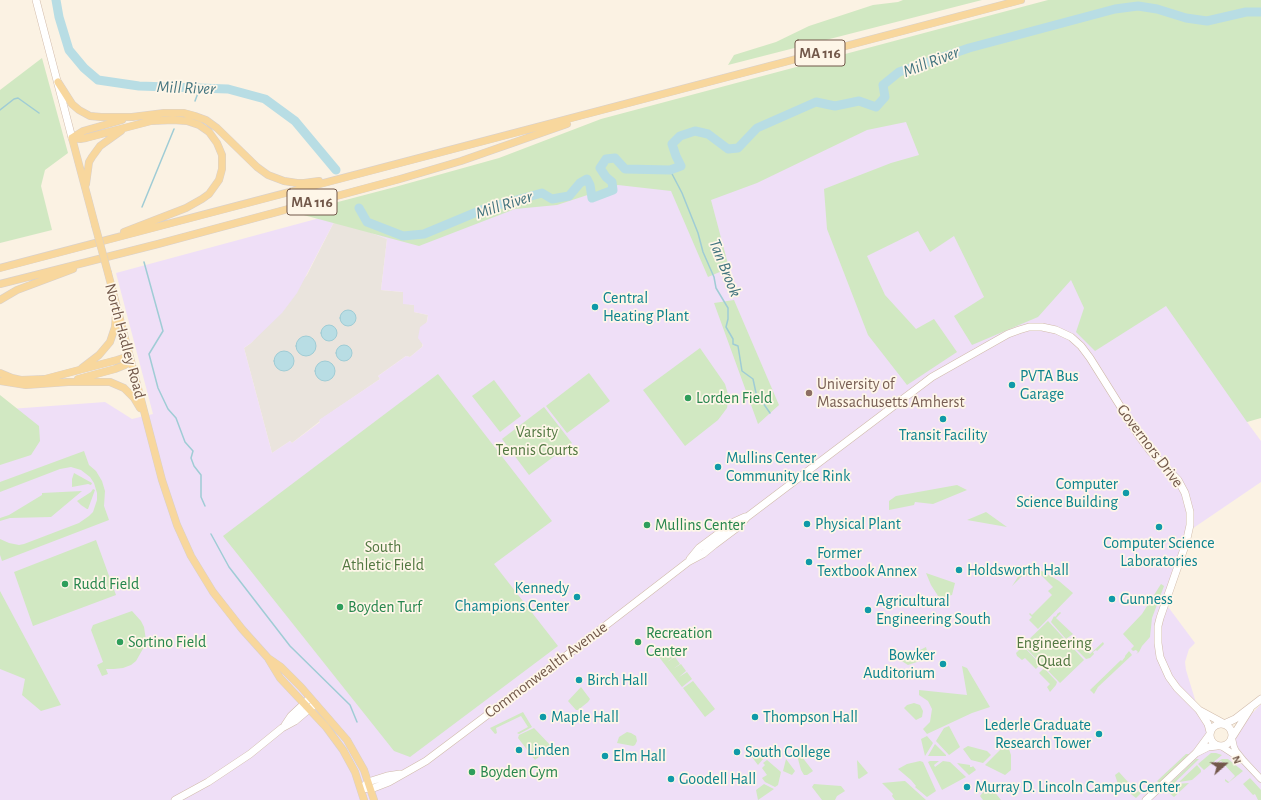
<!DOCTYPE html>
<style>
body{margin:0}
#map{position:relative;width:1261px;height:800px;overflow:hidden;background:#fbf2e3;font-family:"Alegreya Sans",sans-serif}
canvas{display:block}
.north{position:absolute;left:1205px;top:744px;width:40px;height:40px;-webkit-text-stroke:3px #fef6e8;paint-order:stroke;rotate:70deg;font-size:11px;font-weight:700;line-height:16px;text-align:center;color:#72584a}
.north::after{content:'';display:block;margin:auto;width:14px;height:18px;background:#72584a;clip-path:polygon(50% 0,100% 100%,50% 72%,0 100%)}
</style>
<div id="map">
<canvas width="1261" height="800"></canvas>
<div class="north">N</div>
</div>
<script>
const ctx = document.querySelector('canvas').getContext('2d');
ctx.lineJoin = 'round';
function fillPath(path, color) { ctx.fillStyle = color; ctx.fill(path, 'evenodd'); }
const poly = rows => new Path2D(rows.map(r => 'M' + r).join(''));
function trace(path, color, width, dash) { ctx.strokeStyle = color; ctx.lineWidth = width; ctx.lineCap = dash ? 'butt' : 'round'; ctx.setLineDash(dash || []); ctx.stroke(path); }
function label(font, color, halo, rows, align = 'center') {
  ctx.font = font + ' "Alegreya Sans",sans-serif'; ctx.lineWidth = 3.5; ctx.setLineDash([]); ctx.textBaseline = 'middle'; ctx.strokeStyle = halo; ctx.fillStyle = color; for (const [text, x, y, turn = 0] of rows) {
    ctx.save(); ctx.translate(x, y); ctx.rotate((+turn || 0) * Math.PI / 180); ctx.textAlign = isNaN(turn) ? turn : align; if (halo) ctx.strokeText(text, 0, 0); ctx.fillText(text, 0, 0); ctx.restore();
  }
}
fillPath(poly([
 [334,222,362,229,387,239,381,290,403,292,403,303,414,305,414,312,428,315,422,347,410,357,406,356,378,376,380,379,320,420,320,421,292,443,290,441,272,453,244,348,251,343,307,275]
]), '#eae4dd');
fillPath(poly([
 [1261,0,1261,417,1247,422,1261,441,1261,482,1186,533,1163,600,1195,643,1189,649,1185,662,1186,670,1197,706,1204,720,1209,740,1211,744,1219,749,1229,746,1247,719,1261,704,1261,800,0,800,0,406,10,409,105,402,132,419,153,414,116,273,1057,19],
 [334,222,362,229,387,239,381,290,403,292,403,304,414,305,414,312,428,315,427,322,420,327,418,338,423,345,422,347,410,357,406,356,378,376,380,379,319,420,320,422,292,443,290,441,272,453,244,348,251,343,282,313,297,293]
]), '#efdff7');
fillPath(poly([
 [903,0,982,0,728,65,734,55,776,42,809,26,873,5,898,2],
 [1048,0,1261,0,1261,418,1247,422,1166,306,1095,351,1076,332,1084,308,1071,280,1038,317,972,345,954,316,984,297,954,236,930,252,918,231,867,256,885,295,916,329,934,319,957,352,907,385,868,335,827,229,824,189,891,163,919,155,906,122,867,130,757,183,711,200,729,268,708,277,671,191,618,185,557,205,515,209,419,246,296,213,395,187,499,158,601,119],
 [42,58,68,153,45,170,41,186,52,230,0,243,0,90],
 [734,300,779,405,758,424,714,303],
 [700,348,725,384,728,394,728,401,727,408,718,420,685,446,643,390],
 [589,373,610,401,567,433,546,406],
 [438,374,552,521,494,564,558,646,410,757,394,751,223,536],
 [494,380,521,416,500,432,472,396],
 [0,395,39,426,40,441,31,455,0,465],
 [544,407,572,443,529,475,502,439],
 [84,451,89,465,96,471,102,481,105,491,104,506,109,520,2,561,0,555,0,539,9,543,19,545,24,544,79,523,89,516,93,512,97,500,97,493,94,483,90,477,81,470,71,467,60,469,0,492,0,482],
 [74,473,92,483,91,485,88,484,72,487,72,479],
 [957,485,967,490,933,504,915,502,914,505,889,510,889,501,896,496],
 [93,489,95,490,88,509,87,509,81,505,77,501,91,492],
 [82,491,51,517,10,518,0,521,0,518,9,515,42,495,42,493],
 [986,512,1007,527,967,520],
 [96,540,116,595,33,626,14,572],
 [1026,565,1044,572,1059,581,1073,593,1038,629,1029,620,1032,617,1029,614,1030,613,1032,615,1052,595,1048,591,1053,587,1036,570,1031,575,1029,573,1026,576,1024,574,1012,586],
 [926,573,955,583,952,595,944,597,940,599,931,585],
 [1161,584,1164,586,1152,618,1150,637,1142,646,1139,652,1136,654,1138,652,1136,650,1133,651,1131,649,1134,646,1123,634,1142,614],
 [0,591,61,705,41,711,22,695,25,679,0,669],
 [132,611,141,621,144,627,146,640,144,647,136,661,131,665,123,668,114,669,106,669,108,674,102,676,97,665,103,662,91,630,93,625],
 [1060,612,1061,613,1056,618,1073,634,1066,639,1051,622,1054,616,1055,617,1057,615,1057,614],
 [1048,621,1084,660,1060,683,1023,645],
 [1075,637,1090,654,1103,642,1104,644,1097,651,1096,650,1093,652,1094,654,1090,658,1086,659,1070,643],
 [926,647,927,651,923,660,908,665,900,660],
 [1021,648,1025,648,1040,664,1036,669,1025,658,1022,660,1017,656,1016,653],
 [670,649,675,656,667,662,675,657,680,664,673,669,681,664,686,671,679,677,687,672,692,679,682,687,659,657],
 [1129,651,1132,655,1098,687,1094,694,1090,690,1121,660,1122,661,1125,657,1125,656],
 [962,666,967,668,990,707,972,713,927,734,923,729,930,722,932,709,928,701,919,695,919,690,967,695],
 [1044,668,1057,682,1056,685,1050,692,1047,687,1050,684,1039,673],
 [693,681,715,709,705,717,683,688],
 [581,687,590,699,588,702,578,710,576,710,568,701],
 [914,703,920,705,923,711,922,717,916,720,904,708,907,705],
 [523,712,532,727,519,734,517,733,528,727,521,716,496,728,497,733,495,734,490,728],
 [949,726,960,747,949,755,936,741,944,728],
 [534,728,552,747,535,760,518,738,519,735],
 [627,732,631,733,636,736,637,741,635,745,633,746,617,743,619,737],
 [927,736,933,743,925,756,921,739],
 [1007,743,1011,755,1011,770,1005,775,985,765],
 [935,744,946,755,946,756,928,756],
 [968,746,987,751,991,755,983,763,971,760,963,749],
 [795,748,813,771,807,775,804,775,801,770],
 [758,751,764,758,758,765,748,752],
 [1211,753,1216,753,1222,755,1204,770,1198,764],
 [1186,754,1189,754,1159,783,1157,781],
 [786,759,795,771,792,775,783,771],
 [1196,759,1199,759,1166,791,1164,789],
 [1222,759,1228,759,1243,771,1228,783,1225,781,1225,779,1229,782,1235,776,1221,761,1218,763,1217,762],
 [767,760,781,772,778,785,775,787,765,782,762,778,767,775,762,768,765,765,763,763],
 [857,760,868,773,859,779,858,778],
 [920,761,923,762,936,791,927,797,915,787,916,786,911,780,898,769,907,764],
 [930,761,939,761,934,765,935,767,943,761,950,762,966,777,942,790,928,762],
 [957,763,970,765,970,767,972,767,973,766,976,770,969,775],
 [1197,765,1201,770,1201,772,1192,780,1179,782],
 [1119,772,1137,792,1138,791,1141,793,1136,798,1118,784,1115,775],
 [1250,778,1261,790,1261,800,1258,800,1255,794,1253,795,1243,784],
 [904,781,905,781,926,800,895,800,892,796,893,794,882,783],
 [1189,783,1174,797,1168,792,1176,784],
 [764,784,774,789,758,800,756,790],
 [814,784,841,786,845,791,837,796,835,800,822,800,812,787],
 [990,789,993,790,1001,800,983,800,980,796,984,791]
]), '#d1e8c2');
const water = poly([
 '340 318a8 8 0 1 1 16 0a8 8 0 1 1-16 0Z',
 '321 333a8 8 0 1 1 16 0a8 8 0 1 1-16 0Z',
 '296 346a10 10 0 1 1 20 0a10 10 0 1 1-20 0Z',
 '336 353a8 8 0 1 1 16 0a8 8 0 1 1-16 0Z',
 '274 361a10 10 0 1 1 20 0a10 10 0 1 1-20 0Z',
 '315 371a10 10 0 1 1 20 0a10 10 0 1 1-20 0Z'
]);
fillPath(water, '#b8dde4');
trace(water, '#9fccd5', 1);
trace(poly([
 [195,101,198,93,197,88],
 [0,110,14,99,18,98,39,113],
 [670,170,682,193,698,233,703,252,714,277,716,288,728,308,728,319,726,327,733,339,733,344,738,346,742,371,753,379,756,393,770,413],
 [142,207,174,129],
 [144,262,163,331,149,354,158,388,168,409,176,418,185,442,193,451,191,458,194,466,201,475,201,497,205,506],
 [211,534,229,567,290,646,350,705,357,722]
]), '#9fccd5', 1.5);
trace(poly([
 [56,0,59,17,69,50,84,68,98,80,139,86,228,89,265,99,295,121,336,170],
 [359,208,367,222,403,236,424,234,484,209,542,193,552,199,569,196,580,183,587,179,590,185,592,198,613,190,612,182,606,177,600,168,606,159,615,158,625,169,670,170,681,166,676,156,672,144,680,136,695,131,708,134,728,149,738,148,757,128,816,102,835,106,859,101,876,107,885,97,883,85,899,72,969,48,1115,9,1138,6,1157,9,1186,18,1207,21,1246,12,1261,12]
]), '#b8dde4', 9);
const tertiary = poly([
 [1232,738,1234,747,1236,751,1244,761,1261,779],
 [1221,746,1244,761]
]);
const secondary = poly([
 [36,0,72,138],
 [690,559,699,548,734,522,745,517],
 [1199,710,1223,723],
 '1210 735a11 11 0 1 1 22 0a11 11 0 1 1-22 0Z',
 [1224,724,1235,719,1261,699],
 [285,725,291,716,308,700],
 [1233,736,1250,709],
 [1196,753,1208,747,1217,746],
 [365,785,368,782,387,776,400,774],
 [361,788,371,789,389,782,426,761,579,646,688,562,703,554,714,545,738,527,747,517,932,377,1008,334,1019,330,1029,327,1042,327,1056,330,1071,337,1081,346,1090,358,1139,436,1151,452,1178,480,1185,493,1190,512,1190,525,1186,543,1160,618,1158,626,1158,643,1160,657,1169,677,1177,688,1199,710,1208,724,1210,732],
 [175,800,208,782,250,754,282,728,295,721,315,704],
 [1146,800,1196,753,1210,734]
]);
const primary = poly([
 [58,82,72,104,79,110,90,116,101,117,132,117,164,113,184,113,195,116,206,120,217,128,257,167,268,175,284,181,297,183,304,183,319,181],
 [72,138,80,139,86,138,151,121,173,120,187,121,199,125,209,132,217,143,222,155,222,169,219,180,209,194,202,199,186,208,124,232],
 [72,138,95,225],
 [72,138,83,131,122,120],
 [86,184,89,162,92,157,100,146,121,131],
 [0,268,1021,0],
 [108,273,162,480,177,525,191,556,213,592,242,629,268,658,281,667,301,687,347,740,364,770,374,800],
 [0,284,158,244,400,179,461,161,567,124],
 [0,300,17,290,73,269],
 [82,368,99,355,110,342,115,327,116,314],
 [0,373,12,378,21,380,45,379,117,360,123,358,130,361],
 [78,379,115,369,125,365,130,361],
 [0,381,26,385,68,382,110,382,124,388,134,398,140,408],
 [269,660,280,678,326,727,343,750,355,772,364,800]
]);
trace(tertiary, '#cebcad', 7);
trace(secondary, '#d1bbaa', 8);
trace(primary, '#d8d0cc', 8);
trace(tertiary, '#fff', 6);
trace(secondary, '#fff', 7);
trace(primary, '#f8d79d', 7);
const primaryBridge = poly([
 [95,225,108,273]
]);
trace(primaryBridge, '#d8d0cc', 8, []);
trace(primaryBridge, '#f8d79d', 7);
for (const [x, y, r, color] of [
 [595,307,4,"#0f9aa8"],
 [1012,385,4,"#0f9aa8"],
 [809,393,4,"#8d6e63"],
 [688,398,4,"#2e9e5b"],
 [943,419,4,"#0f9aa8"],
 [718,467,4,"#0f9aa8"],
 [1126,493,4,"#0f9aa8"],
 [807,524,4,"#0f9aa8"],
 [647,525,4,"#2e9e5b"],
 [1159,527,4,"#0f9aa8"],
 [809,562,4,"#0f9aa8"],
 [959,570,4,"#0f9aa8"],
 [65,584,4,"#2e9e5b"],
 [577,597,4,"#0f9aa8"],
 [1112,599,4,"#0f9aa8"],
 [340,607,4,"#2e9e5b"],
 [868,610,4,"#0f9aa8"],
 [120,642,4,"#2e9e5b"],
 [638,642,4,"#2e9e5b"],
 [943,664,4,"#0f9aa8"],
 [579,680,4,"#0f9aa8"],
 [543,717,4,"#0f9aa8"],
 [755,717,4,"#0f9aa8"],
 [1099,734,4,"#0f9aa8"],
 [519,750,4,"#0f9aa8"],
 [737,752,4,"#0f9aa8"],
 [605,756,4,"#0f9aa8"],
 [472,772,4,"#2e9e5b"],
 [671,779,4,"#0f9aa8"],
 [967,787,4,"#0f9aa8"]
]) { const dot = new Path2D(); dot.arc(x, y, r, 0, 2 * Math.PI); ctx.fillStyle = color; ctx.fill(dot); trace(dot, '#fef6e8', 1.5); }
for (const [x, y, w] of [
 [820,53,50],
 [312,202,50]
]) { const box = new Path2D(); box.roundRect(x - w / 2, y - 13, w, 26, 3); ctx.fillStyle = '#fef6e8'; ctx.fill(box); trace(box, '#72584a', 1); }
label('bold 15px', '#72584a', null, [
 ["MA 116",820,53],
 ["MA 116",312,202]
]);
label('16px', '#0d838f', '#fef6e8', [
 ["Central",603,298],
 ["Heating Plant",603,316],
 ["PVTA Bus",1020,376],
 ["Garage",1020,394],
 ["Transit Facility",943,435,"center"],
 ["Mullins Center",726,458],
 ["Community Ice Rink",726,476],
 ["Computer",1118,484,"right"],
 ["Science Building",1118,502,"right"],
 ["Physical Plant",815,524],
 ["Computer Science",1159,543,"center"],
 ["Laboratories",1159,561,"center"],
 ["Former",817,553],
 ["Textbook Annex",817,571],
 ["Holdsworth Hall",967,570],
 ["Kennedy",569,588,"right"],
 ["Champions Center",569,606,"right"],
 ["Gunness",1120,599],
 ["Agricultural",876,601],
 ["Engineering South",876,619],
 ["Bowker",935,655,"right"],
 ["Auditorium",935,673,"right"],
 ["Birch Hall",587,680],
 ["Maple Hall",551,717],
 ["Thompson Hall",763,717],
 ["Lederle Graduate",1091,725,"right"],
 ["Research Tower",1091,743,"right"],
 ["Linden",527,750],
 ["South College",745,752],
 ["Elm Hall",613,756],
 ["Goodell Hall",679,779],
 ["Murray D. Lincoln Campus Center",975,787]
], 'left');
label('16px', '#72584a', '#fef6e8', [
 ["North Hadley Road",125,341,75],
 ["Governors Drive",1150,446,53],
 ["Commonwealth Avenue",546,670,-37]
]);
label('16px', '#785e54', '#fef6e8', [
 ["University of",817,384],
 ["Massachusetts Amherst",817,402]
], 'left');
label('16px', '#27864d', '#fef6e8', [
 ["Lorden Field",696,398],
 ["Mullins Center",655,525],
 ["Rudd Field",73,584],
 ["Boyden Turf",348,607],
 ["Recreation",646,633],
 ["Center",646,651],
 ["Sortino Field",128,642],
 ["Boyden Gym",480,772]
], 'left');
label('16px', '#527842', '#fef6e8', [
 ["Varsity",537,432],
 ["Tennis Courts",537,450],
 ["South",383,547],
 ["Athletic Field",383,565],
 ["Engineering",1054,643],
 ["Quad",1054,661]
]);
label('italic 17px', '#41737e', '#fef6e8', [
 ["Mill River",931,62,-21],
 ["Mill River",186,88,2],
 ["Mill River",504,205,-18],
 ["Tan Brook",725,268,68]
]);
</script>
